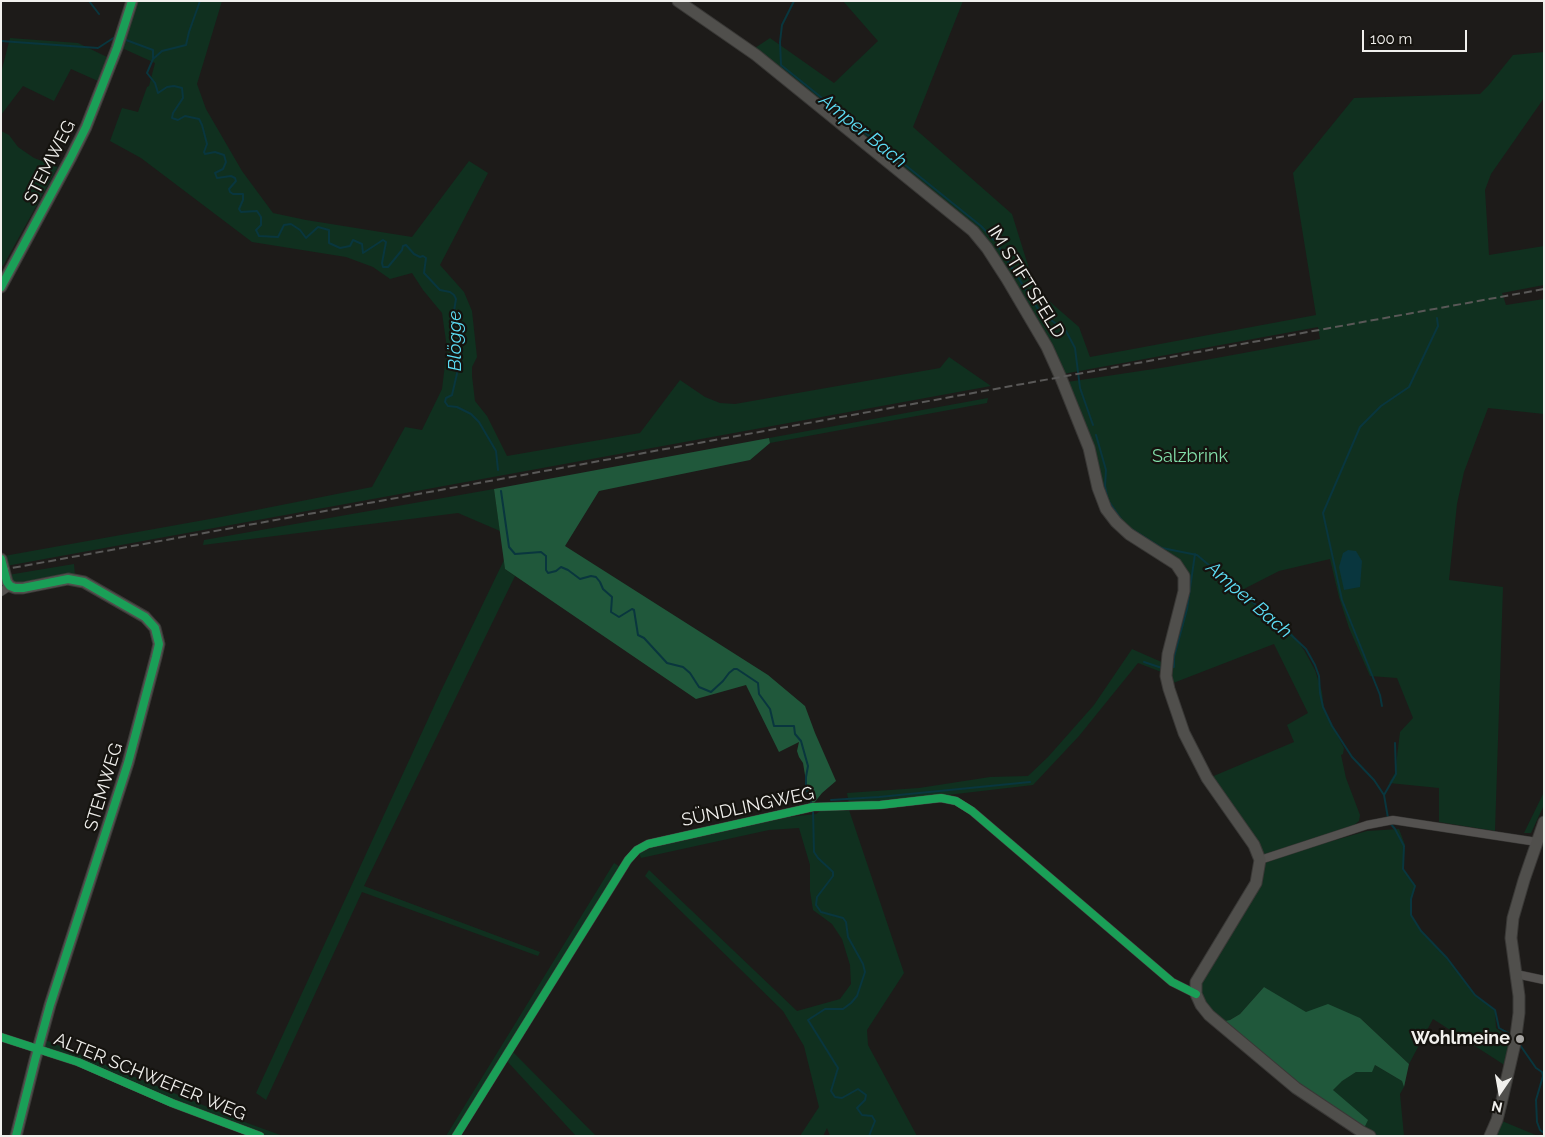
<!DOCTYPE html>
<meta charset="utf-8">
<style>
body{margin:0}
#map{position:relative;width:1545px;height:1137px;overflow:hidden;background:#1d1b19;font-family:Raleway,sans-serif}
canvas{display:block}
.frame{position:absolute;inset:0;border:2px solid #f1f0ed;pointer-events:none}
.north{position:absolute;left:1475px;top:1067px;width:50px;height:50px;-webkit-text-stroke:4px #15130f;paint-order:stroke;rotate:192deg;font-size:14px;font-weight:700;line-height:20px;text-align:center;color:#f1f0ed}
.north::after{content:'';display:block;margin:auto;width:18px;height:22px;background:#f1f0ed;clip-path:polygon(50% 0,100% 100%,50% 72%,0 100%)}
.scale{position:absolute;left:1362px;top:30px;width:105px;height:22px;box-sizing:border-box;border:2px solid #f1f0ed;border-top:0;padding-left:6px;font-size:15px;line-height:18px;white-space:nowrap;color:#f1f0ed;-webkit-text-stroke:4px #15130f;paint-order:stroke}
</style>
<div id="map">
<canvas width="1545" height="1137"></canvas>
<div class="frame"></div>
<div class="north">N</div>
<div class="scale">100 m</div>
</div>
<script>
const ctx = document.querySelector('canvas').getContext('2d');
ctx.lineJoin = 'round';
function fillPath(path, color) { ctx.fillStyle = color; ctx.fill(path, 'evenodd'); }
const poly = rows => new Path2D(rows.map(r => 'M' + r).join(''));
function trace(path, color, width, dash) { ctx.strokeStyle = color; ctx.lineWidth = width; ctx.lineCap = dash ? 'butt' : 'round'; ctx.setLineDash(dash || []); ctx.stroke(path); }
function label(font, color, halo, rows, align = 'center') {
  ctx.font = font + ' Raleway,sans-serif'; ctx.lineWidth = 4.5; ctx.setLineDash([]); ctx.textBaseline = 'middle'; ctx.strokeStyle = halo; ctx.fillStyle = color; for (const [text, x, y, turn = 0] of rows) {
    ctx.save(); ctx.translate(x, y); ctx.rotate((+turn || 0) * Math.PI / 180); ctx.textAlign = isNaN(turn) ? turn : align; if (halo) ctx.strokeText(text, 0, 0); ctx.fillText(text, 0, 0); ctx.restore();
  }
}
fillPath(poly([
 [135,1,222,1,197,84,206,109,242,171,273,213,306,220,412,237,469,161,488,173,440,265,464,292,472,311,477,357,472,367,472,376,475,401,487,416,507,456,640,433,680,380,705,397,720,403,735,404,940,368,949,357,991,386,6,566,4,556,221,517,372,487,405,427,422,430,442,389,447,348,442,313,423,290,412,273,390,279,373,267,346,257,252,242,141,158,110,141,122,108,138,112,147,87,149,86,155,63,122,48],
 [843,1,963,1,913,127,1012,214,1031,275,1041,294,1079,327,1090,357,1316,315,1293,173,1354,98,1480,94,1488,86,1513,55,1544,52,1544,98,1491,174,1485,190,1489,255,1544,246,1544,285,1502,293,1506,305,1544,299,1544,414,1488,408,1464,472,1457,504,1449,580,1503,587,1495,831,1439,822,1439,788,1389,783,1395,773,1400,732,1413,718,1397,678,1370,676,1349,628,1339,597,1330,559,1279,571,1240,591,1291,632,1304,650,1315,670,1322,692,1324,710,1344,748,1343,754,1341,755,1346,778,1360,815,1359,821,1353,826,1261,858,1209,778,1294,742,1287,725,1308,713,1274,644,1168,685,1185,575,1114,521,1067,382,1167,367,1320,339,1318,327,1063,374,1051,346,1033,312,992,247,755,48,770,38,834,83,878,41],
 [10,38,78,43,107,57,98,81,71,69,54,101,23,86,1,115,1,73],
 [1,131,9,135,18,147,34,158,58,167,3,266,1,265],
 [988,398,987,403,770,443,769,438],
 [494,489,500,531,458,513,203,545,204,540],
 [504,560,505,569,515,576,364,886,540,952,538,956,362,892,266,1100,256,1093,441,691],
 [74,564,75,575,33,584,14,583,8,575],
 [1132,649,1166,664,1164,673,1138,663,1079,736,1033,785,879,803,849,804,847,793,919,788,990,777,1028,776,1048,757,1094,705],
 [1544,792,1544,805,1531,833,1524,833],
 [849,810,904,973,867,1030,868,1045,917,1136,830,1136,827,1128,823,1136,800,1136,819,1107,804,1046,783,1011,645,876,649,870,797,1011,840,999,851,984,850,965,842,939,832,924,813,910,810,891,810,865,799,828,769,830,641,858,638,851,648,846,771,819,816,814,820,811],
 [1399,829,1405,845,1403,868,1416,886,1411,899,1411,915,1421,931,1447,958,1475,995,1495,1010,1496,1028,1510,1039,1506,1066,1433,1019,1409,1064,1360,1018,1306,1013,1264,987,1240,1014,1230,1020,1219,1022,1198,993,1198,982,1262,861,1367,831],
 [614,863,622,868,454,1136,446,1136],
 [43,1039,239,1120,283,1136,267,1136,243,1128,46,1049,42,1043],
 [512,1051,596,1136,576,1136,506,1060],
 [1375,1065,1402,1081,1404,1087,1400,1094,1404,1136,1375,1136,1363,1130,1333,1090,1342,1080,1356,1072,1371,1072],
 [1502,1121,1538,1136,1496,1136]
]), '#10301f');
fillPath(poly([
 [769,438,770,443,750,460,599,491,565,546,768,675,805,706,815,733,836,781,822,793,811,807,809,796,805,788,805,775,803,763,799,757,797,751,799,742,779,752,746,685,696,699,505,569,494,489],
 [1264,987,1306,1012,1328,1004,1360,1018,1409,1064,1404,1087,1402,1081,1375,1065,1372,1072,1356,1072,1342,1081,1333,1090,1368,1120,1363,1130,1297,1087,1219,1022,1230,1020,1240,1014]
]), '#20583b');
fillPath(poly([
 [1348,550,1356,551,1362,561,1360,587,1344,590,1339,567,1343,553]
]), '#09363e');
trace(poly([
 [89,1,99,14],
 [200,1,189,32,186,45,162,51,153,59,147,73,155,83,158,93,167,87,174,86,182,88,183,98,173,113,172,118,178,120,185,116,199,119,202,125,207,144,204,152,205,154,215,152,224,155,226,162,223,169,215,173,217,178,231,176,235,178,236,181,229,189,230,192,233,194,243,194,243,200,239,209,241,212,257,211,261,217,261,225,256,230,259,236,278,237,284,225,291,224,300,230,306,238,318,227,329,230,329,243,340,248,350,246,353,240,362,244,363,253,383,240,386,242,382,263,383,267,388,267,402,250,403,246,406,245,414,254,420,257,423,256,426,258,424,273,440,290,450,292,454,295,456,299,454,311,455,331,460,343,459,365,452,395,446,398,445,402,448,406,457,407,471,414,479,422,496,451,498,470],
 [794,1,782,25,780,42,781,65,981,226,994,240],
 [126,40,153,50,153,58],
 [1,41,98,48,115,37],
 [998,246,1040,312,1066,331,1075,348,1080,388,1093,425],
 [1096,435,1106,470,1105,486,1108,500,1121,519],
 [501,491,509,547,515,554,541,552,546,556,546,570,548,573,556,571,561,567,568,570,580,579,591,576,596,577,600,582,603,589,612,597,611,612,619,617,632,609,634,610,638,635,644,638,667,663,683,667,690,673,699,687,711,692,723,681,729,673,734,669,737,669,758,683,759,694,770,709,774,726,794,726,795,734,801,741,808,766,806,777,806,788,810,798,812,806],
 [1130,528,1162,548,1197,555,1289,633,1306,649,1315,665,1319,676,1320,693,1323,707,1332,726,1352,757,1374,780,1384,795],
 [1144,662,1162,668],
 [1171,667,1174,667,1174,657,1187,609,1195,554],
 [1382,706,1380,695,1342,600,1323,513,1360,427,1381,406,1409,387,1438,326,1437,318],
 [831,800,879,797,1030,782],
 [813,810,814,852,818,858,833,872,833,876,817,897,816,905,821,912,843,918,846,922,848,937,863,964,865,972,857,996,851,1003,843,1009,825,1009,808,1020,838,1068,831,1091,835,1097,842,1098,858,1089,866,1095,865,1100,857,1108,862,1115,872,1116,875,1121,869,1136],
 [1388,818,1384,795,1396,774,1395,743],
 [1390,823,1395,829,1404,846,1403,869,1415,886,1411,899,1411,915,1421,931,1447,958,1475,995,1495,1010,1499,1028,1508,1033],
 [1520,1045,1536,1068,1542,1072,1543,1076,1536,1100,1537,1122,1540,1130,1544,1133]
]), '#09363e', 2);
const street = poly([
 [1,592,10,586],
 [1260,860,1367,825,1393,820,1537,842],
 [1516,974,1544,980],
 [1,1037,78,1062,172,1103,260,1136],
 [456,1136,628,860,637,850,648,844,813,807,880,805,941,798,956,801,972,811,1172,982,1196,994]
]);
const secondary = poly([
 [678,1,756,55,973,231,987,248,1007,279,1047,347,1061,378,1089,448,1098,488,1106,509,1116,522,1129,534,1176,564,1184,576,1184,591,1168,654,1166,676,1169,689,1184,733,1207,778,1254,845,1260,860,1256,883,1196,982,1196,994,1201,1005,1209,1015,1296,1088,1362,1132,1370,1136],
 [1,287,70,159,86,127,117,48,132,1],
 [1,559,7,582,10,586,15,588,23,588,68,579,84,582,145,617,155,628,159,644,156,657,128,763,50,1005,35,1060,16,1136],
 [1490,1136,1497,1120,1501,1104,1515,1043,1519,1013,1519,996,1511,938,1513,918,1524,880,1544,822]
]);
trace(street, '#393836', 9);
trace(secondary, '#393836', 13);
trace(street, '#545250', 8);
trace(secondary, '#504f4c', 11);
trace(poly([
 [1,570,1544,289]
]), '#595857', 2, [8, 4]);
trace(poly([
 [1,287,70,159,86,127,117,48,132,1],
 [1,559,7,582,10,586,15,588,23,588,68,579,84,582,145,617,155,628,159,644,156,657,128,763,50,1005,35,1060,16,1136],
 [1,1037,78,1062,172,1103,260,1136],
 [456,1136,628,860,637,850,648,844,813,807,880,805,941,798,956,801,972,811,1172,982,1196,994]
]), '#1a9f57', 8);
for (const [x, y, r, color] of [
 [1520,1039,5,"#a7a5a3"]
]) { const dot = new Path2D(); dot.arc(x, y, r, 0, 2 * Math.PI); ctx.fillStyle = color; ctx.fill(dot); trace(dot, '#15130f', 2); }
label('18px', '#f1f0ed', '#15130f', [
 ["STEMWEG",50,162,-63],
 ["IM STIFTSFELD",1026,282,58],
 ["STEMWEG",104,787,-73],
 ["SÜNDLINGWEG",748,807,-12],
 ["ALTER SCHWEFER WEG",150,1077,22]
]);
label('18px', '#83dfaa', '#15130f', [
 ["Salzbrink",1190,457]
]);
label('bold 18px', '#f1f0ed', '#15130f', [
 ["Wohlmeine",1510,1039]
], 'right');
label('italic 19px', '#5cdcf4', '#15130f', [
 ["Amper Bach",863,131,39],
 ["Blögge",455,341,-90],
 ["Amper Bach",1249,600,41]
]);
</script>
